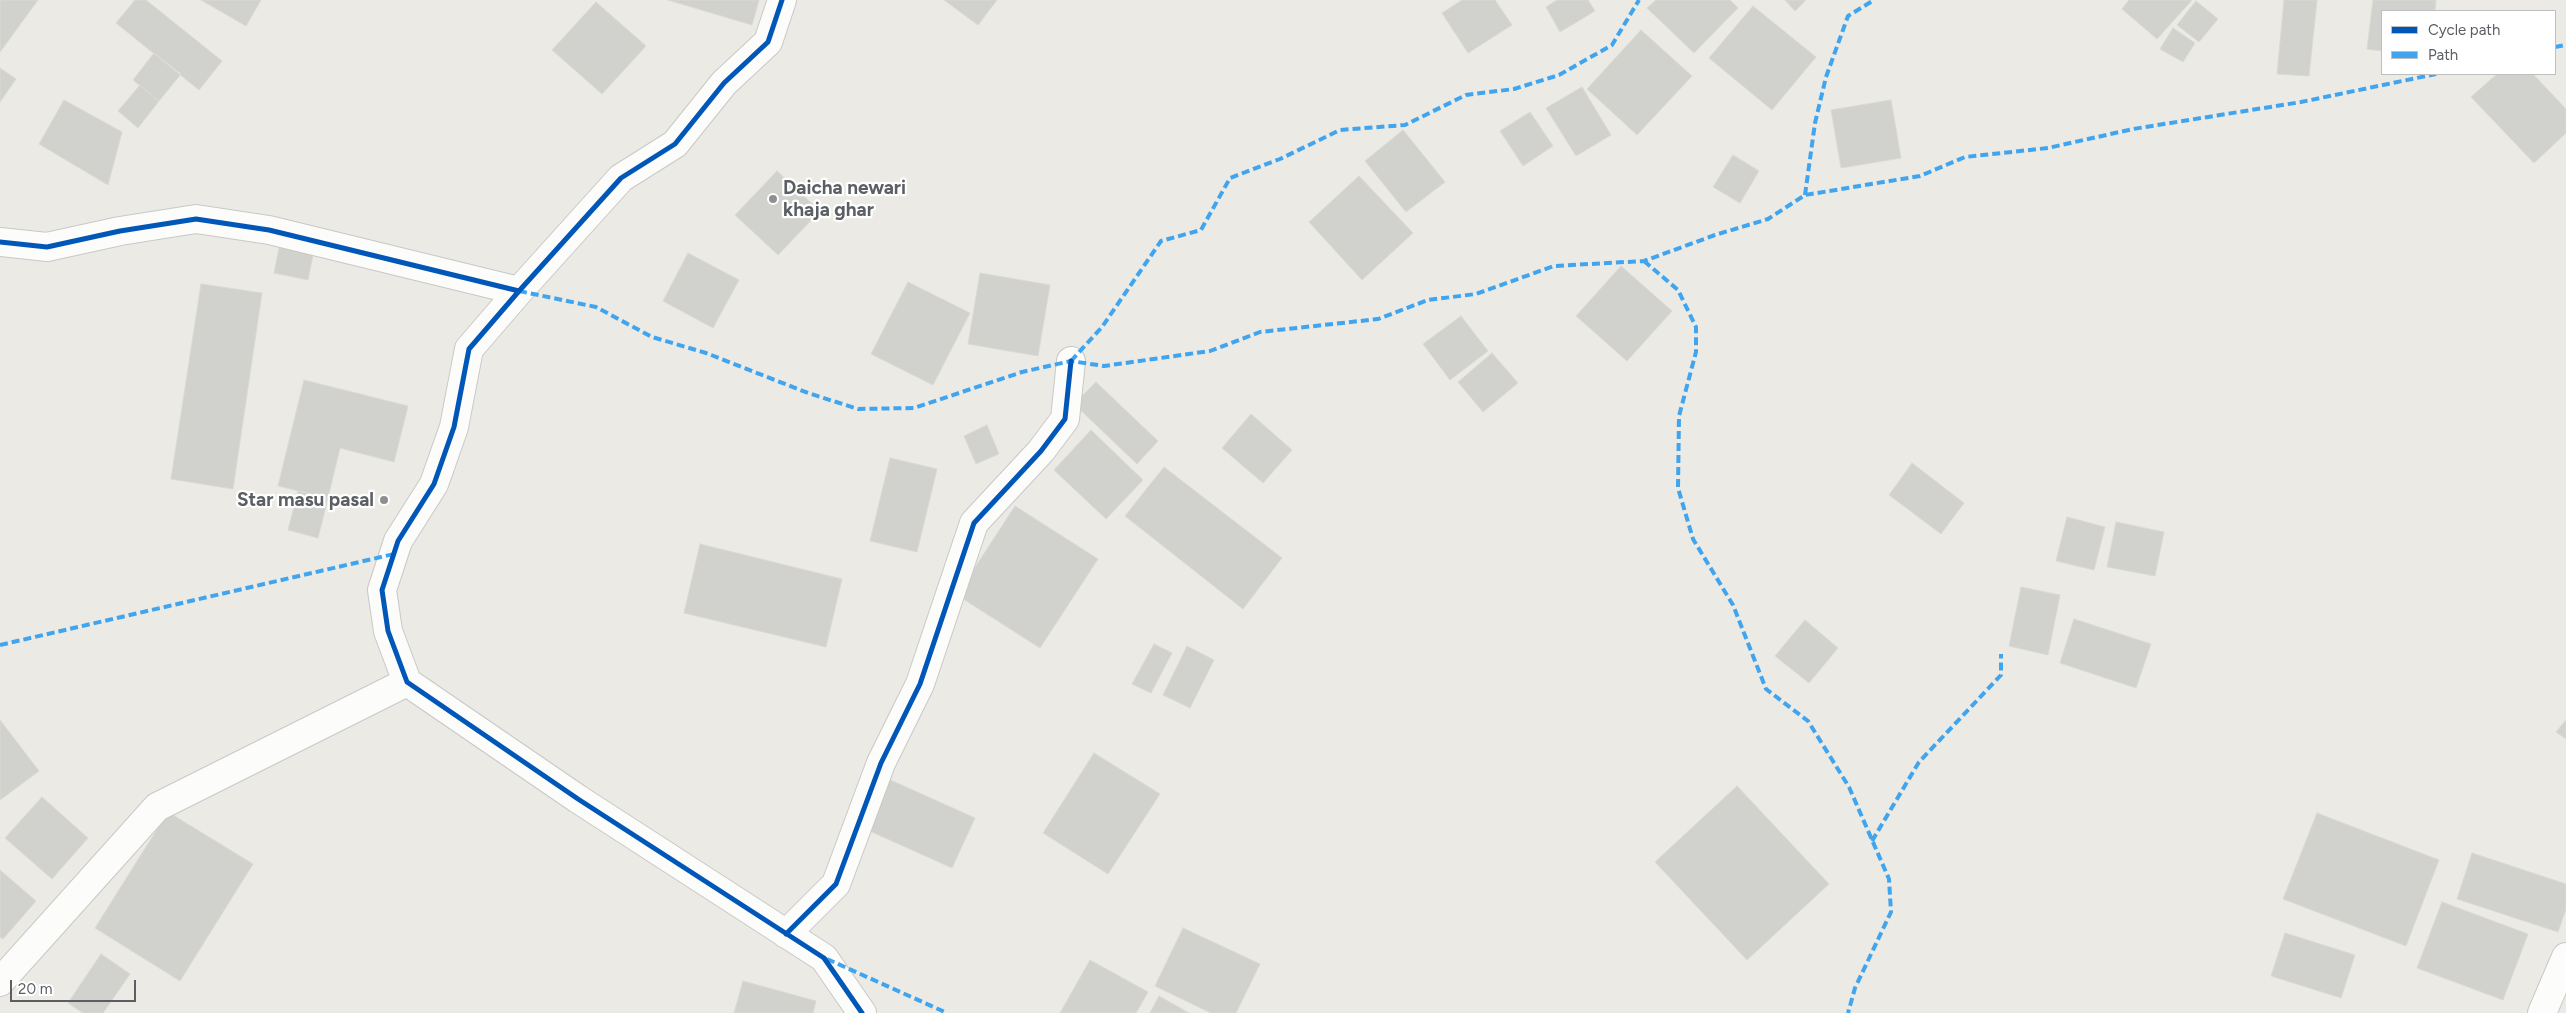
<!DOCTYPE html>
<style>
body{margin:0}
#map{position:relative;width:2566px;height:1013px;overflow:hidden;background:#ebeae5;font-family:Figtree,sans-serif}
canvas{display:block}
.legend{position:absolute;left:2381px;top:10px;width:175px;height:65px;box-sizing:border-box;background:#fff;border:1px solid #bdbfc1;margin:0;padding:6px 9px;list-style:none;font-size:15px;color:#5b5e63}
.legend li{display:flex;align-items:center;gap:10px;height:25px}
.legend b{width:25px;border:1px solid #bdbfc1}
.scale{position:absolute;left:10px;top:980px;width:126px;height:22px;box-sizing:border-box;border:2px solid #5b5e63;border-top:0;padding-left:6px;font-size:15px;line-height:18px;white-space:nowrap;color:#5b5e63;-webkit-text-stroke:4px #fff;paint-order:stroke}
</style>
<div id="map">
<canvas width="2566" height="1013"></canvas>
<ul class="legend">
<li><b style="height:6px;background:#0057b8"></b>Cycle path</li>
<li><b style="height:6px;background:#40a5ee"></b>Path</li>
</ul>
<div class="scale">20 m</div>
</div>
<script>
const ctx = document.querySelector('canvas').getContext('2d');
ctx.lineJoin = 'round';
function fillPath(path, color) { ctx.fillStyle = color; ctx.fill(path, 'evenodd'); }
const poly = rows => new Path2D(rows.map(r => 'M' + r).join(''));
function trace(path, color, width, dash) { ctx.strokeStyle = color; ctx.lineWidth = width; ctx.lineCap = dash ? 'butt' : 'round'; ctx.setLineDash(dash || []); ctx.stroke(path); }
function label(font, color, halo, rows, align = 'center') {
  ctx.font = font + ' Figtree,sans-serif'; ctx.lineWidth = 4.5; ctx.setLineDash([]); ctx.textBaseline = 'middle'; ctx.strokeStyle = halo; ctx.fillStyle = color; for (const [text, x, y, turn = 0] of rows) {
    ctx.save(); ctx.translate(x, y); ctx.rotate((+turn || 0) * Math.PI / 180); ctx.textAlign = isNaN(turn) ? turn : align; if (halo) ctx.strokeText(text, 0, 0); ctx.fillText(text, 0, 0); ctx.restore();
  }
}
const building = poly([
 [0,0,38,0,0,52,0,0],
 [135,0,146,0,222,61,199,90,116,23,135,0],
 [201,0,261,0,246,26,201,0],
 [668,0,759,0,752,25,668,0],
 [944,0,997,0,978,25,944,0],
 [1462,0,1495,0,1512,25,1468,53,1442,13,1462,0],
 [1557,0,1588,0,1595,11,1560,32,1546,7,1557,0],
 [1656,0,1730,0,1738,8,1694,53,1647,8,1656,0],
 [1785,0,1806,0,1795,11,1785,0],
 [2129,0,2192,0,2157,39,2122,9,2129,0],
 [2284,0,2317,0,2309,76,2277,74,2284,0],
 [2373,0,2436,0,2435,11,2382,11,2382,51,2367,49,2373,0],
 [2196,1,2218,19,2199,42,2177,25,2196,1],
 [596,2,646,46,602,94,552,50,596,2],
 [1753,6,1816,57,1772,110,1709,58,1753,6],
 [2173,28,2195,43,2183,62,2160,49,2173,28],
 [1641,30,1692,76,1637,135,1587,89,1641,30],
 [154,53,181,74,159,101,133,80,154,53],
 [0,68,16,79,0,102,0,68],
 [2497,74,2533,74,2566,109,2566,133,2534,163,2471,97,2497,74],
 [140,85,159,101,138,128,118,111,140,85],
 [1582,87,1611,135,1576,156,1546,108,1582,87],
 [64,100,122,132,108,185,39,144,64,100],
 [1891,100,1901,158,1841,168,1831,110,1891,100],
 [1530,112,1553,146,1523,166,1500,131,1530,112],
 [1403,130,1445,182,1406,212,1365,161,1403,130],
 [1733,155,1759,171,1740,203,1713,187,1733,155],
 [777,171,820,211,778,255,735,215,777,171],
 [1359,176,1413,233,1362,280,1309,222,1359,176],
 [280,243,314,250,308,280,274,273,280,243],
 [688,253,739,280,713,328,663,301,688,253],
 [1621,266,1672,311,1627,361,1576,316,1621,266],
 [980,273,1050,285,1038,356,968,344,980,273],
 [908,282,970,313,933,385,871,354,908,282],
 [201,284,262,293,233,489,171,479,201,284],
 [1461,316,1488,351,1450,380,1423,344,1461,316],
 [1492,353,1518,383,1483,412,1458,382,1492,353],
 [304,380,408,406,394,462,340,448,328,498,278,486,304,380],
 [1096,382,1158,441,1137,464,1074,404,1096,382],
 [1251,414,1292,450,1263,483,1222,448,1251,414],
 [987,425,999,454,976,464,964,436,987,425],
 [1091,430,1143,480,1106,519,1054,470,1091,430],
 [890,458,937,469,917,552,870,541,890,458],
 [1912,463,1964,503,1941,534,1889,495,1912,463],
 [1164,467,1282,558,1243,609,1125,516,1164,467],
 [298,491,328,498,318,538,288,530,298,491],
 [1015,506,1098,559,1040,648,957,595,1015,506],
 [2067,517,2105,527,2094,570,2056,561,2067,517],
 [2116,522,2164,532,2155,576,2107,567,2116,522],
 [700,544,842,579,826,647,684,613,700,544],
 [2021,587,2060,595,2048,655,2009,646,2021,587],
 [2074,619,2151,644,2136,688,2060,663,2074,619],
 [1805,620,1838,648,1809,683,1775,656,1805,620],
 [1154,644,1172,653,1151,693,1132,684,1154,644],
 [1187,646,1214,660,1190,708,1163,695,1187,646],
 [0,720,39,771,0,800,0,720],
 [2566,720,2566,739,2556,732,2566,720],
 [1094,753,1160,794,1108,874,1043,833,1094,753],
 [886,778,975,818,952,868,863,828,886,778],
 [1737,786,1829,884,1747,960,1655,862,1737,786],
 [42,797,88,838,52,879,5,838,42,797],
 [168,812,253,864,180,981,95,928,168,812],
 [2317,813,2439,860,2406,946,2283,899,2317,813],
 [2472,853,2566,884,2566,909,2558,932,2457,899,2472,853],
 [0,870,36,901,3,939,0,937,0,870],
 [2442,902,2528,934,2503,1000,2417,968,2442,902],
 [1183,928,1260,964,1236,1013,1211,1013,1155,986,1183,928],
 [2285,933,2355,955,2341,998,2271,976,2285,933],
 [101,954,130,974,103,1013,83,1013,68,1003,101,954],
 [1090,960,1148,992,1136,1013,1060,1013,1090,960],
 [743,981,816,1001,813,1013,734,1013,743,981],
 [1159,996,1189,1013,1150,1013,1159,996]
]);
fillPath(building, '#d1d1ce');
trace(building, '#dad9d4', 1);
const minor = poly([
 [0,242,47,247,120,231,196,219,269,230,519,291,621,178,675,144,724,83,768,42,782,0],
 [519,291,469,349,454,427,434,484,398,541,382,590,388,631,407,682,578,799,824,958,862,1013],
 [786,934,836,884,881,763,920,684,974,523,1041,451,1065,419,1071,361],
 [0,982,157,807,407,682],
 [2542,1013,2566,957]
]);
trace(minor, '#c8c8c7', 30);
trace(minor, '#fcfcfb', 28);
trace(poly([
 [2555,47,2566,45],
 [1805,195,1815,123,1826,77,1848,16,1874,0],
 [1644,261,1678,290,1696,327,1696,352,1679,416,1678,488,1693,539,1733,605,1766,689,1808,721,1849,787,1889,879,1891,912,1855,988,1848,1013],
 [519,291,596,307,652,337,706,353,808,393,858,409,914,408,1022,372,1071,361,1104,366,1210,351,1260,332,1378,319,1428,300,1476,294,1554,266,1644,261,1715,235,1768,219,1805,195,1920,176,1965,157,2048,148,2133,129,2301,102,2436,74],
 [1071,361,1102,327,1161,241,1201,230,1230,178,1280,159,1340,130,1405,125,1466,95,1514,89,1559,75,1612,45,1639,0],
 [0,645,394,554],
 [1872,841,1919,762,2001,675,2001,654],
 [827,959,947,1013]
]), '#40a5ee', 4, [8, 4]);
trace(poly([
 [0,242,47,247,120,231,196,219,269,230,519,291,621,178,675,144,724,83,768,42,782,0],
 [519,291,469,349,454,427,434,484,398,541,382,590,388,631,407,682,578,799,824,958,862,1013],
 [786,934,836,884,881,763,920,684,974,523,1041,451,1065,419,1071,361]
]), '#0057b8', 5);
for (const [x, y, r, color] of [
 [773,199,5,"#8d8f90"],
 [384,500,5,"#8d8f90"]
]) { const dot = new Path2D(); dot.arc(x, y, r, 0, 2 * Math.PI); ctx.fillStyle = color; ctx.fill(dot); trace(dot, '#fff', 2); }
label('bold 19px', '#5b5e63', '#fff', [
 ["Daicha newari",783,188],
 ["khaja ghar",783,210],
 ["Star masu pasal",374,500,"right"]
], 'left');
</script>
